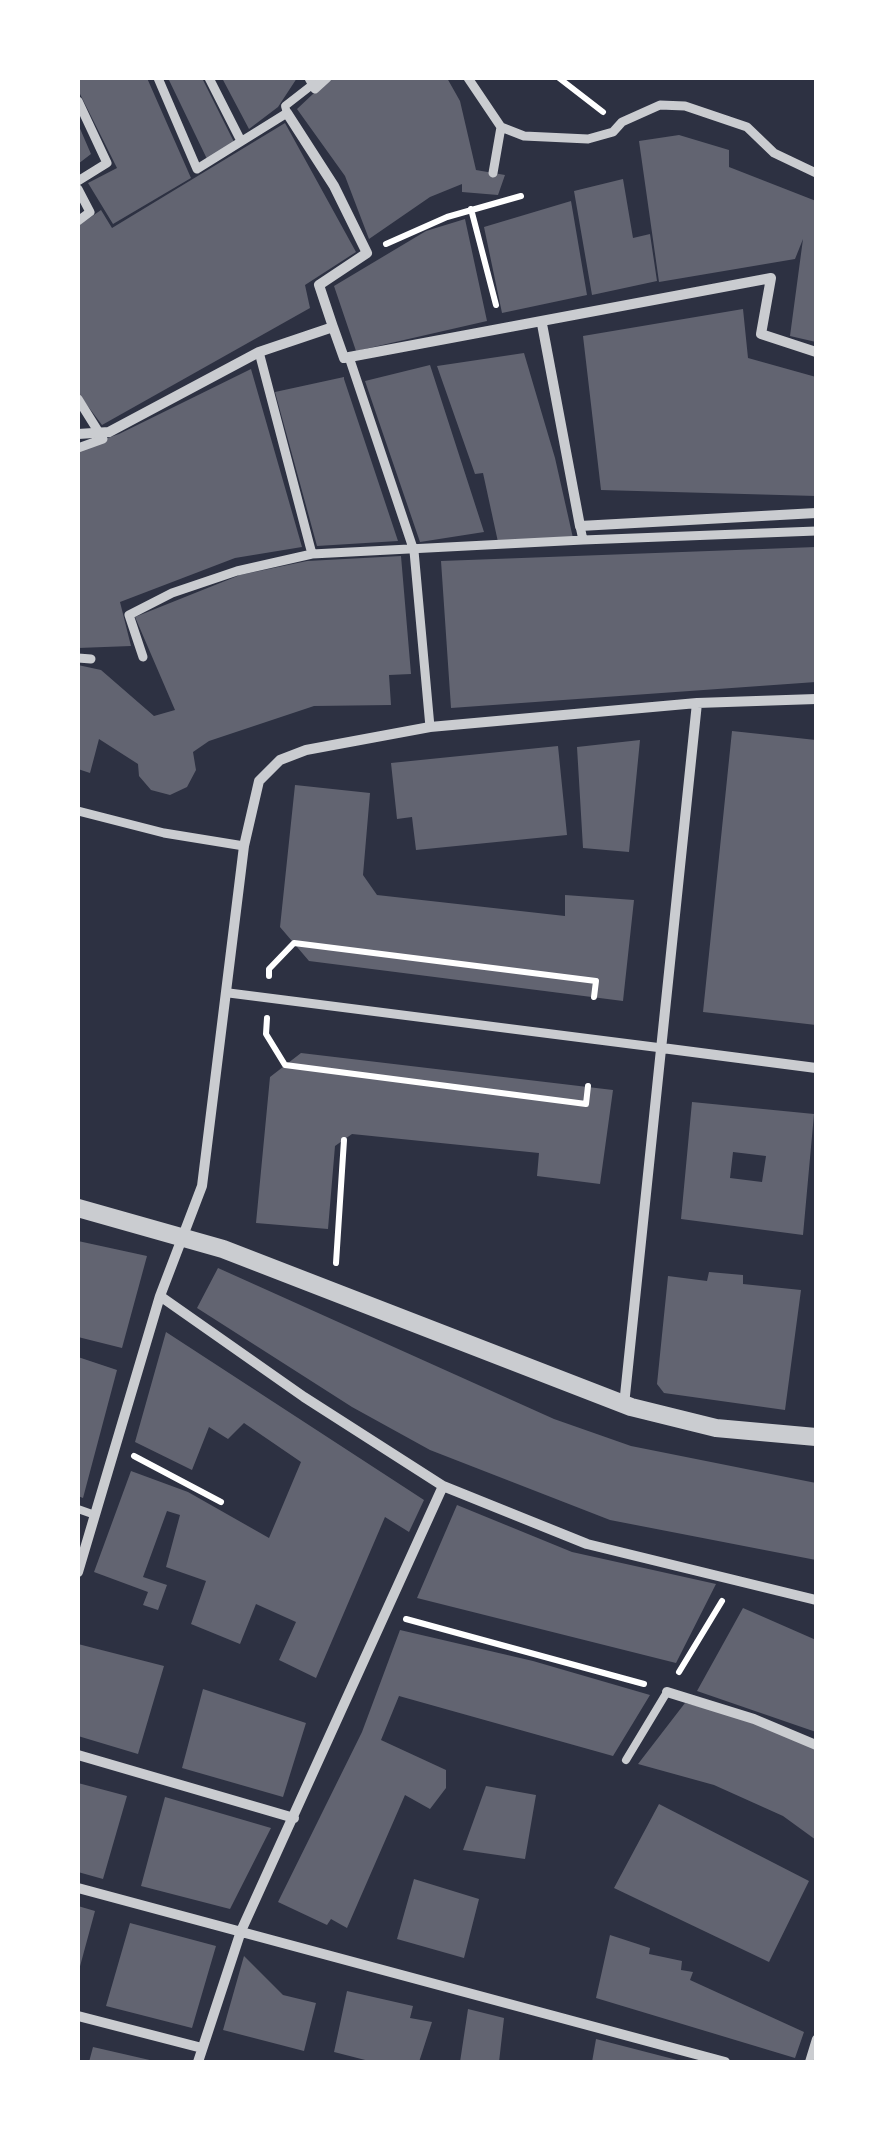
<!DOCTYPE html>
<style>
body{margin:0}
#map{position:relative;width:894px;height:2140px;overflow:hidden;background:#2d3142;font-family:"Roboto Condensed",sans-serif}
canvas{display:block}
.frame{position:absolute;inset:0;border:80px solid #fff;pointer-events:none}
</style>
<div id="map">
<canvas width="894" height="2140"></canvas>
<div class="frame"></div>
</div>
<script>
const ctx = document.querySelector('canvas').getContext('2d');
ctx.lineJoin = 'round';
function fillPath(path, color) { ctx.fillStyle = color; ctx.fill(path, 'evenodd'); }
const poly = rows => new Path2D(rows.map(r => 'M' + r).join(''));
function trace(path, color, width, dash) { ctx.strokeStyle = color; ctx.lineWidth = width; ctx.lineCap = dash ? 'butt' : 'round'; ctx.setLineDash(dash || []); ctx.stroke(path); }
fillPath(poly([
 [78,78,147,78,191,178,113,224,88,183,117,168,78,90],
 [168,78,202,78,234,142,207,159],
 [222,78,297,78,278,107,249,129],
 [330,78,447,78,460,101,476,170,505,175,498,195,462,192,462,184,430,197,369,239,345,176,297,109],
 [285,123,356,252,305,285,310,308,102,425,78,393,78,226,101,210,112,228],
 [78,124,91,154,78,164],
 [679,135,729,150,729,167,816,201,816,342,790,336,803,239,795,259,659,282,639,141],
 [623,179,633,238,650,234,657,281,592,295,574,191],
 [571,201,587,295,502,313,484,227],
 [465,219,487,321,356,351,334,286,426,231],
 [743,309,748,358,816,377,816,496,601,490,583,336],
 [524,353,555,458,573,538,498,542,483,473,475,474,437,366],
 [430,365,484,532,420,542,365,381],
 [251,369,302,547,235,558,120,602,131,646,78,648,78,448,119,434],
 [344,377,344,379,398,541,317,546,275,392],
 [816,547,816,682,451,708,441,561],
 [401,556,411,674,389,675,391,705,314,706,209,741,193,752,196,770,187,787,170,795,151,790,139,776,138,764,99,739,90,773,78,769,78,665,101,670,154,716,175,710,135,617,240,575,307,561],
 [732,731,816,740,816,1025,703,1012],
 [640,740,629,852,583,848,577,747],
 [558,746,567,835,416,850,412,817,397,819,391,763],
 [295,785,370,793,363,875,377,895,565,916,565,895,634,900,623,1001,309,961,280,927],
 [301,1053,613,1090,600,1184,537,1176,539,1153,352,1134,335,1146,328,1229,256,1223,270,1077],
 [692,1102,814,1114,803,1235,681,1219],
 [733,1152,766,1156,762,1182,730,1178],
 [78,1241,147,1256,122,1348,78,1337],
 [218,1268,554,1419,631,1446,816,1483,816,1560,610,1520,430,1450,352,1407,197,1308],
 [709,1272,743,1275,743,1284,801,1290,785,1410,664,1393,657,1384,668,1276,707,1281],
 [166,1332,424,1500,409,1532,385,1517,316,1678,279,1660,296,1622,256,1604,240,1644,191,1624,206,1581,166,1567,180,1515,167,1511,143,1577,167,1585,158,1610,143,1605,148,1592,94,1572,131,1471,188,1492,269,1538,301,1462,244,1423,228,1439,209,1427,192,1470,135,1442],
 [78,1357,117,1370,83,1498,78,1496],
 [457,1505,572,1552,716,1584,676,1663,417,1598],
 [743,1608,816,1640,816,1732,697,1691],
 [400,1630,533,1661,650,1695,613,1756,399,1696,381,1740,446,1770,446,1788,430,1809,405,1795,347,1928,331,1919,327,1925,278,1902,362,1732],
 [78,1644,164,1666,138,1754,78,1736],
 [203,1689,306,1723,283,1797,182,1768],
 [685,1703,758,1721,816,1750,816,1840,783,1816,714,1785,638,1764],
 [78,1783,127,1796,103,1879,78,1872],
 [486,1786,536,1795,525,1859,463,1850],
 [165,1797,271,1828,230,1909,141,1886],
 [659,1804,809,1881,769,1962,614,1888],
 [414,1879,479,1899,464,1958,397,1939],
 [78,1906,95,1911,79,1970,78,1970],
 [130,1923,216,1946,192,2028,106,2006],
 [610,1935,650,1948,649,1954,682,1961,681,1970,693,1972,690,1980,804,2032,795,2058,596,1998],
 [244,1956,283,1995,316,2003,304,2051,223,2030],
 [347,1991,413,2006,410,2018,432,2022,419,2062,373,2062,334,2052],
 [468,2009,504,2018,499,2062,460,2062],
 [596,2039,681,2061,681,2062,592,2062],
 [93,2047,154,2061,154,2062,89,2062]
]), '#626471');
trace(poly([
 [559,78,603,112],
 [471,209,496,305],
 [386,244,447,217,521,196],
 [269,976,269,969,294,943,596,981,594,997],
 [267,1018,266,1034,285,1065,586,1104,588,1086],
 [336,1263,344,1140],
 [134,1456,221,1502],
 [406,1619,644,1684],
 [679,1672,722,1601]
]), '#fff', 6);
trace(poly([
 [287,113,285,106,321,78],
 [78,1509,95,1515],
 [626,1760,667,1692],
 [809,2062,816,2039]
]), '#caccd0', 8);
trace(poly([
 [158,78,197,169,287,113],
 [209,78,241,141],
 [309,78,315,89,327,78],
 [468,78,501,127,524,136,588,139,613,132,622,122,660,105,685,106,747,127,774,153,816,173],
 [78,101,107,163,78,181],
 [493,173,501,127],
 [78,189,90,212,78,221],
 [259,352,312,554],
 [349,357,414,551,430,727],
 [78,399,103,439,78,448],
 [583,540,816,531],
 [143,657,129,615,172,593,237,571,312,554,583,540,580,526],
 [78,658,91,659],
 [78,811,164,833,244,846],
 [229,993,662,1048]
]), '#caccd0', 9);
trace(poly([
 [287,113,334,186,367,253,319,285,333,327],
 [542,324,580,526,816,513],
 [78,434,109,432,259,352,333,327,344,358,771,278,761,334,816,352],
 [662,1048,816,1068],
 [160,1296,304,1397,443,1486,587,1544,816,1600],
 [624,1405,697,703],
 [78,1572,160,1296,202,1186,244,846,259,781,280,760,306,750,430,727,697,703,816,699],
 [667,1692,754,1719,816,1745],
 [78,1755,294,1818],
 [78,1888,725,2062],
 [78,2016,202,2048],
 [198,2062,241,1931,443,1486]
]), '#caccd0', 10);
trace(poly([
 [78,1208,223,1249,631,1407,716,1428,816,1437]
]), '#caccd0', 18);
</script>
